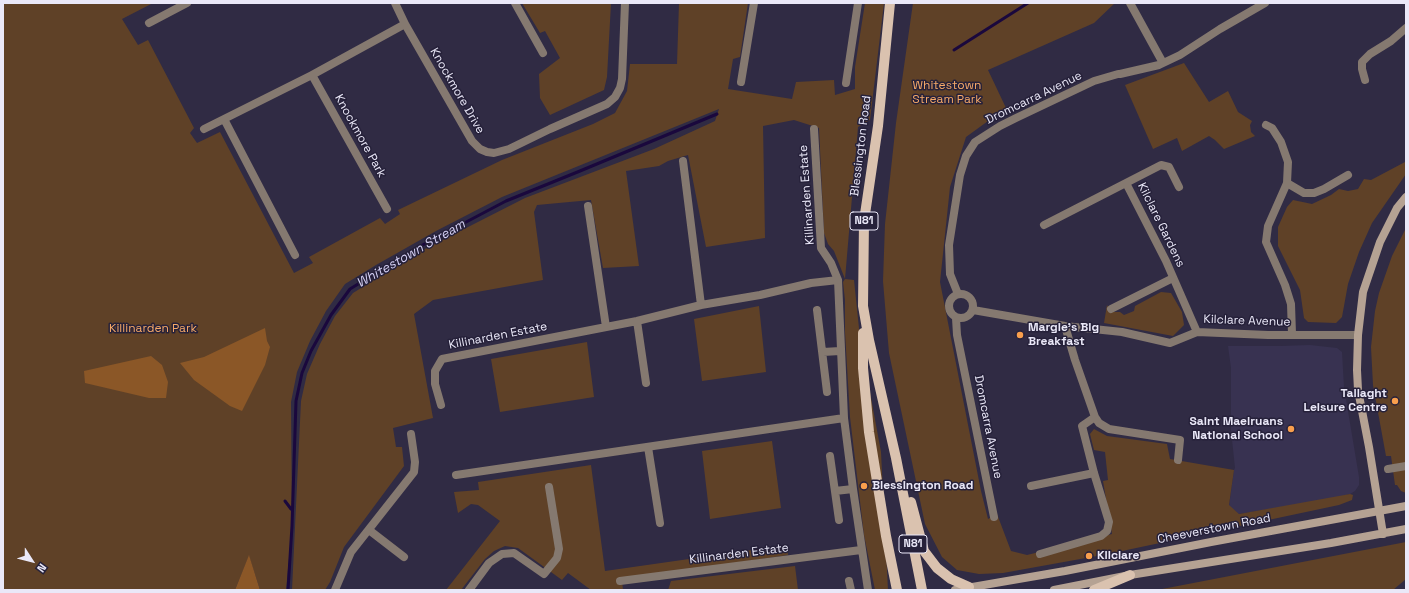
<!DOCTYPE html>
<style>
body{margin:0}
#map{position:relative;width:1409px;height:593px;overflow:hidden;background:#302b44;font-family:"Space Grotesk",sans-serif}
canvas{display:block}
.frame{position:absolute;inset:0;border:4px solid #eae8f8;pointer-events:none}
.north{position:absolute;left:12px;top:541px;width:40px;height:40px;-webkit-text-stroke:3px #26213a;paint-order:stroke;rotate:126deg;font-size:11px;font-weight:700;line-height:16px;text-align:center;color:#eae8f8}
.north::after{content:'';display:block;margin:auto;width:14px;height:18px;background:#eae8f8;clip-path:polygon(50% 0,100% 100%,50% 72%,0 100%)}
</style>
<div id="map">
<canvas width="1409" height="593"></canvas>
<div class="frame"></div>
<div class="north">N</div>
</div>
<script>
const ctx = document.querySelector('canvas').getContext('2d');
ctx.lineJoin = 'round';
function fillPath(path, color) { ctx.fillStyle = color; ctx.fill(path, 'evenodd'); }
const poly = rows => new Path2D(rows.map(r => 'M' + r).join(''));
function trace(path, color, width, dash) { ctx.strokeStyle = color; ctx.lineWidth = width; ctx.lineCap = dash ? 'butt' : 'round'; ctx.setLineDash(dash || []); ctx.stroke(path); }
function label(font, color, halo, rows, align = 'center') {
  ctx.font = font + ' "Space Grotesk",sans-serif'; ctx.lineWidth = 3; ctx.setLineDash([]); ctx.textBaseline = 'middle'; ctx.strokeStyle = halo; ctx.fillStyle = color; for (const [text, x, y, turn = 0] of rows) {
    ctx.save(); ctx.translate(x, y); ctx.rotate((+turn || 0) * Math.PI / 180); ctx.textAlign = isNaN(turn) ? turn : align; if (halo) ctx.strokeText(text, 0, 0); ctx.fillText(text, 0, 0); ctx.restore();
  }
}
fillPath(poly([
 [1310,345,1337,348,1342,352,1344,387,1359,477,1359,485,1355,491,1350,494,1330,499,1239,514,1229,506,1234,470,1235,468,1231,430,1231,368,1228,346,1281,346]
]), '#383251');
fillPath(poly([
 [3,3,153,3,122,19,138,45,148,40,194,128,190,133,197,143,220,132,294,273,313,263,309,257,380,218,385,224,400,214,398,210,502,160,593,124,615,113,627,91,630,64,677,64,679,3,748,3,740,57,733,59,728,89,792,99,796,82,834,80,835,95,855,89,855,67,865,3,884,3,870,120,858,127,845,279,854,280,860,338,881,452,888,590,875,590,864,535,850,417,845,332,845,300,843,282,845,279,834,251,828,244,824,233,819,128,794,120,763,126,765,238,706,247,688,155,668,161,659,166,626,171,639,266,603,268,591,200,537,205,534,212,543,280,433,300,414,314,433,418,393,428,396,447,402,447,404,466,344,547,330,582,325,590,292,590,301,401,307,374,320,344,335,316,353,293,421,251,525,198,654,149,715,121,719,109,502,197,436,231,376,265,345,284,326,311,310,341,297,372,291,402,292,526,286,590,260,590,249,556,235,590,3,590],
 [522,3,611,3,607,77,604,90,550,115,540,98,539,74,560,58,545,31,540,33],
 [913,3,1115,3,1094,23,988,70,1006,108,966,137,950,187,940,282,981,491,988,519,997,514,1011,551,1027,555,1112,534,1103,481,1108,480,1105,452,1094,450,1090,434,1094,429,1107,436,1167,444,1170,459,1234,470,1229,505,1239,514,1350,494,1353,495,1352,500,1339,505,1108,554,1003,573,979,574,957,570,942,557,925,524,889,353,883,281,885,224,896,123],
 [1184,63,1209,102,1228,91,1238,112,1252,121,1250,125,1251,132,1255,136,1224,149,1215,140,1209,136,1182,151,1177,138,1153,149,1125,85],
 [1406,160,1406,174,1372,223,1359,252,1348,284,1342,317,1336,323,1308,322,1304,318,1300,290,1278,246,1278,227,1287,207,1293,200,1312,204,1331,195,1339,189,1348,191,1358,189,1364,179,1371,180,1405,162],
 [1406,228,1406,493,1401,491,1397,485,1395,485,1391,456,1386,456,1373,385,1371,347,1375,311,1379,293,1392,256],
 [1161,292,1171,293,1182,312,1184,325,1173,336,1104,323,1107,305,1111,312,1120,312,1124,315,1134,311,1135,306],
 [759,306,766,372,702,381,694,319],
 [587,342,594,397,500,412,491,359],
 [772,441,781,508,710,519,702,451],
 [591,465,605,571,787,545,788,555,622,580,623,590,591,590,568,573,562,580,518,548,505,546,494,551,485,559,461,590,446,590,500,521,478,505,471,504,458,513,454,492,479,490,478,482],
 [1406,542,1406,579,1393,590,1157,590],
 [795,566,798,590,668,590,671,581]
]), '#5f4127');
fillPath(poly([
 [265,328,267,341,270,347,265,365,242,411,230,406,194,380,180,363,204,357],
 [151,356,162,365,168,382,166,398,149,398,85,383,84,371],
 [249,555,260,590,235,590]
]), '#8b5727');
trace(poly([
 [954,50,1028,3],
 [285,501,291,509],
 [288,590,292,526,296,401,302,373,311,351,331,315,350,289,415,249,506,201,580,171,717,114]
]), '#1a083d', 3);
trace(poly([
 [395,3,405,24,472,141,480,149,487,152,494,153,509,149,550,129,607,104,615,97,620,88,622,79,625,3],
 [515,3,543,53],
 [1130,3,1163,63],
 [149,23,187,3],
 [1120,74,1159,65,1180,55,1220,29,1265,3],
 [312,75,387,209],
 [1365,80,1362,69,1362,62,1370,54,1391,41,1406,28],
 [741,82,754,3],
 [846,83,858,3],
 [224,119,295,255],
 [1266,125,1272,128,1281,142,1288,162,1287,183,1268,226,1266,242,1285,285,1291,304,1292,334],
 [204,129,312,75,405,24],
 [814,129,821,248,831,263,838,280],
 [683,161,701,305],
 [1126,183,1166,261,1197,332],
 [1287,183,1304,193,1314,193,1324,189,1348,175],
 [588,206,606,327],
 [1044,225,1161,165,1169,167,1179,187],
 '949 306a12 12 0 1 1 24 0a12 12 0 1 1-24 0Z',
 [958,294,950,274,949,245,960,175,966,156,975,142,1000,126,1016,118,1094,81,1118,74],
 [1111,309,1173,278],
 [817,310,827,392],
 [973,310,1065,326,1122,332,1170,343,1197,332,1268,335,1358,335],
 [956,318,957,335,994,517],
 [637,321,646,383],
 [1065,326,1075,360,1095,417,1099,423,1109,429,1180,440,1178,460],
 [823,352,840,351],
 [441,405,435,384,435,371,442,359,637,321,701,305,760,295,811,283,838,280,844,418,853,489,868,590],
 [648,447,660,523],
 [830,456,839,520],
 [1388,469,1406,466],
 [456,475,844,418],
 [1031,486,1094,473],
 [835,491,853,489],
 [369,530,404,557],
 [1040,554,1101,536,1107,531,1109,522,1094,473,1082,426,1095,417],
 [620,581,861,550],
 [849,581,851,590],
 [335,590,351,552,414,472,415,462,411,434],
 [469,590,489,563,502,554,514,553,544,574,557,558,559,549,549,487]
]), '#857970', 8);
trace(poly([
 [1383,534,1369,447,1358,390,1357,370,1358,335,1363,292,1380,242,1397,208,1406,197],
 [955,590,1065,571,1211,542,1406,506],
 [1054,590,1130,575,1331,543,1406,529]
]), '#b5a293', 8);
trace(poly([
 [890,3,878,126,864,221,863,306,869,340,896,458,922,590],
 [863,333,863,368,869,432,886,536,897,590],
 [911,502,924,551,937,568,951,579,969,587],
 [1094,590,1130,575]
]), '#dac2af', 10);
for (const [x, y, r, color] of [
 [1020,335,4,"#f99f4d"],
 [1395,401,4,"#f99f4d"],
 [1291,429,4,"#f99f4d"],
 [864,486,4,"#f99f4d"],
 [1089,556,4,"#f99f4d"]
]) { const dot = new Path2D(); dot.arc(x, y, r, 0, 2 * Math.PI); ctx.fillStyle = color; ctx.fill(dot); trace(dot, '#26213a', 1.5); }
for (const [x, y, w] of [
 [864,221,28],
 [913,544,28]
]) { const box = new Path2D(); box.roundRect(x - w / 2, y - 9, w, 18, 3); ctx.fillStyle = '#26213a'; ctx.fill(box); trace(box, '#eae8f8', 1); }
label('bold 11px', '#eae8f8', null, [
 ["N81",864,221],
 ["N81",913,544]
]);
label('12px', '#f7aa68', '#26213a', [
 ["Whitestown",947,86],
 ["Stream Park",947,100],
 ["Killinarden Park",153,329]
]);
label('12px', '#eae8f8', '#26213a', [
 ["Knockmore Drive",457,91,60],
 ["Dromcarra Avenue",1034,98,-26],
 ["Knockmore Park",360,136,61],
 ["Blessington Road",861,146,-83],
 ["Killinarden Estate",807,195,-94],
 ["Kilclare Gardens",1161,225,64],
 ["Kilclare Avenue",1247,321,2],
 ["Killinarden Estate",498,336,-11],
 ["Dromcarra Avenue",988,427,79],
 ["Cheeverstown Road",1214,529,-11],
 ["Killinarden Estate",739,554,-7]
]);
label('bold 12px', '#eae8f8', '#26213a', [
 ["Margie's Big",1028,328],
 ["Breakfast",1028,342],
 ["Tallaght",1387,394,"right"],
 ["Leisure Centre",1387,408,"right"],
 ["Saint Maelruans",1283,422,"right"],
 ["National School",1283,436,"right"],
 ["Blessington Road",872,486],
 ["Kilclare",1097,556]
], 'left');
label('italic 13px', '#d7d2f6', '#26213a', [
 ["Whitestown Stream",411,254,-30]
]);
</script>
